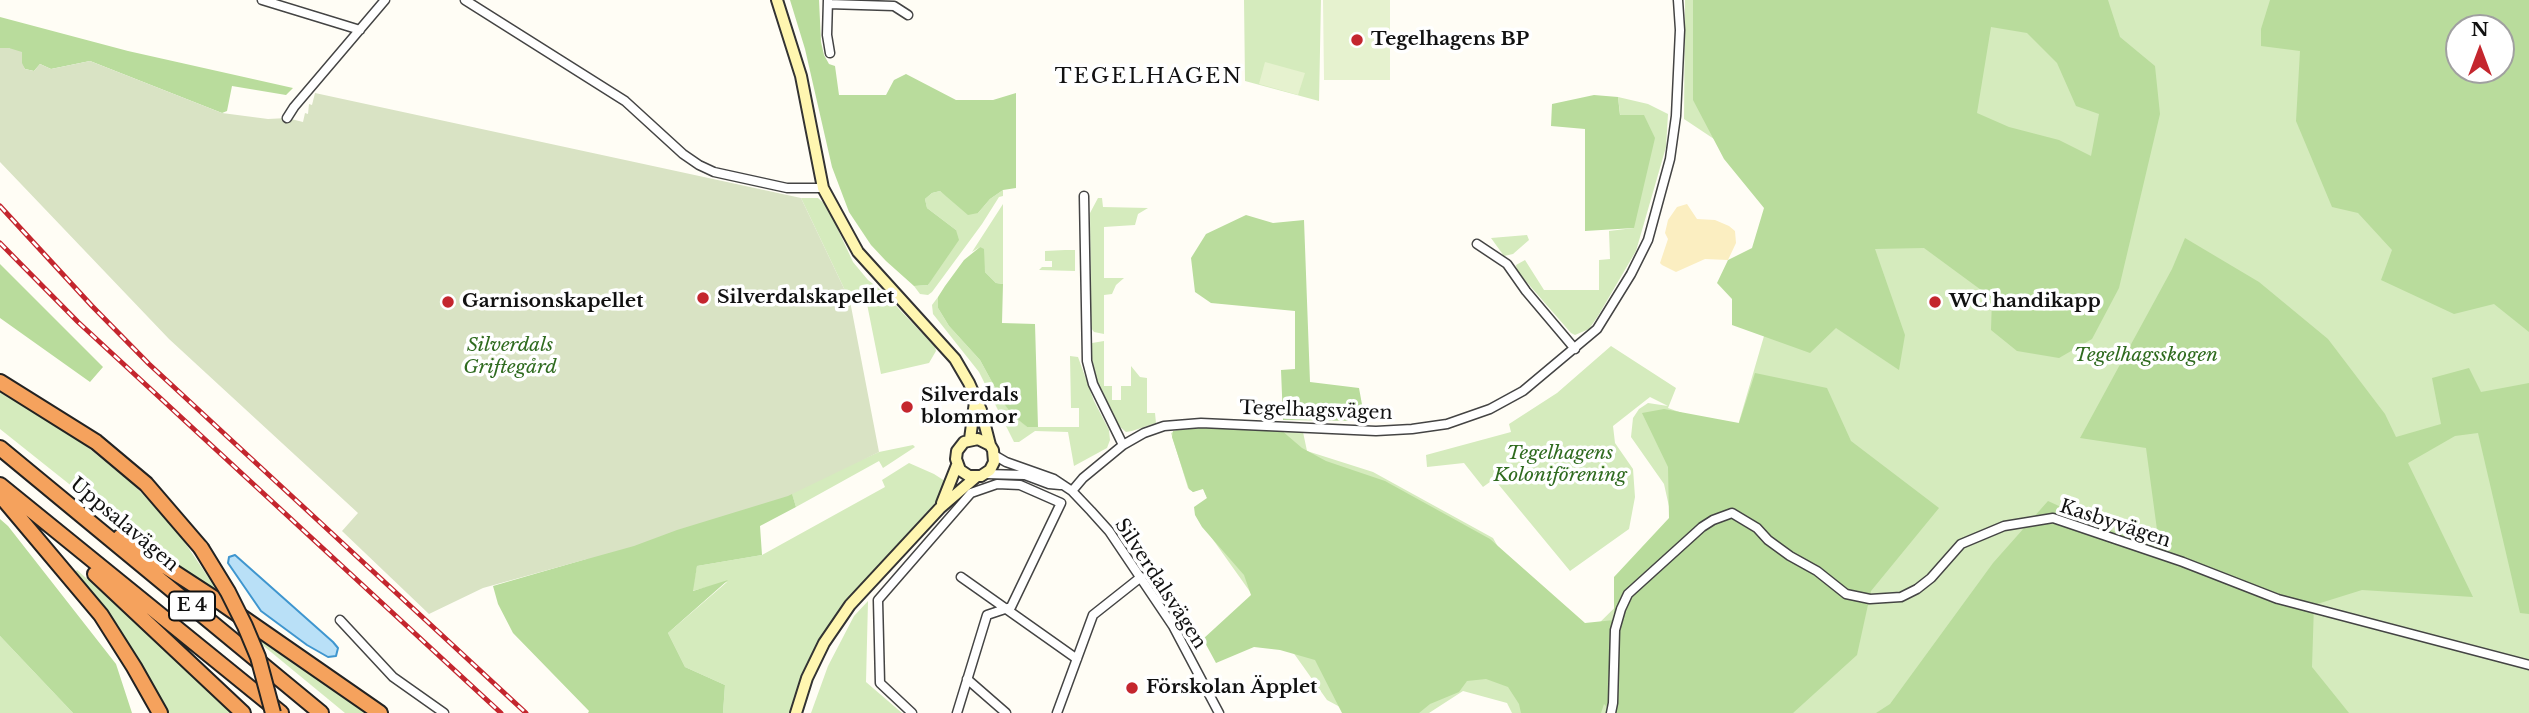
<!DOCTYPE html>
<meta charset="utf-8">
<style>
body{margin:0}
#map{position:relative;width:2529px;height:713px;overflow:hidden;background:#fffdf5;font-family:"Libre Baskerville",serif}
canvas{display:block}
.north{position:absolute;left:2445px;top:14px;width:70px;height:70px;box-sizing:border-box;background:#fff;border:2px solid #a0a0a0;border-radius:50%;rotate:0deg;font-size:19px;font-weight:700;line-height:28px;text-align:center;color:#111}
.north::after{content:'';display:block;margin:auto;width:24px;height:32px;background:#c4262e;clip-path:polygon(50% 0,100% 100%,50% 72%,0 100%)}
</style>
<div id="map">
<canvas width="2529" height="713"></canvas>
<div class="north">N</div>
</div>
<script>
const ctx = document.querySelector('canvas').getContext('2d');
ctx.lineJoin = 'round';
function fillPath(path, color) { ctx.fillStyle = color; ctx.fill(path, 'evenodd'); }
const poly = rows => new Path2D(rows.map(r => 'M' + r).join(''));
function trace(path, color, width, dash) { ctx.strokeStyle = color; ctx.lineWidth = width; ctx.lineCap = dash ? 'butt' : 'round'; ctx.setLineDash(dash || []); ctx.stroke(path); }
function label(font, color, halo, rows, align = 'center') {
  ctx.font = font + ' "Libre Baskerville",serif'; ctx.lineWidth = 7; ctx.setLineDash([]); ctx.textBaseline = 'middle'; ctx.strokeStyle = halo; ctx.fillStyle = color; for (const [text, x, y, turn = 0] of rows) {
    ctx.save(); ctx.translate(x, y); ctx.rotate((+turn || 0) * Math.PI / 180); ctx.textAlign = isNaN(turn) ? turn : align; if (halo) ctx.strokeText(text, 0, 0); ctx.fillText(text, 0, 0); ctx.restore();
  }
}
fillPath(poly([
 [1244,0,1321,0,1319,101,1245,81],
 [1685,0,2529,0,2529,713,1512,713,1507,703,1463,691,1429,713,1351,713,1327,700,1199,520,1207,498,1203,488,1193,492,1188,488,1171,433,1179,429,1303,432,1307,451,1373,472,1493,538,1522,589,1585,637,1668,555,1672,520,1664,484,1631,437,1633,418,1639,409,1648,403,1668,406,1650,397,1613,426,1615,443,1633,469,1635,497,1629,529,1570,571,1494,479,1483,487,1464,463,1427,467,1426,455,1511,432,1509,424,1557,393,1611,346,1676,388,1668,408,1736,432,1804,199,1684,119],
 [2459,28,2501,28,2501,70,2459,70],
 [1618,97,1648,104,1668,114,1666,147,1636,251,1598,316,1589,329,1575,335,1571,333,1517,271,1516,265,1525,260,1544,290,1599,290,1599,260,1610,259,1609,231,1634,228],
 [1003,190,1003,196,999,197,982,224,932,292,928,295,920,294,914,286,928,285,956,230,927,208,925,199,932,193,940,191,961,206,978,213,990,199],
 [801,198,818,198,827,206,853,262,868,280,882,291,935,347,936,351,929,363,881,374,866,299,850,301],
 [1098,198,1102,198,1103,207,1148,208,1138,214,1135,225,1104,227,1104,278,1124,278,1116,285,1112,294,1104,295,1104,334,1094,332,1091,328,1090,213],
 [1003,204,1003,284,996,283,985,272,980,247,972,252],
 [1527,235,1529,240,1513,254,1504,256,1491,238],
 [1065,250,1075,250,1075,271,1039,270,1042,267,1052,267,1052,261,1045,261,1045,251],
 [938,297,938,308,949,326,980,360,1004,404,1027,427,1079,427,1079,408,1071,408,1070,356,1078,357,1094,401,1109,430,1110,440,1107,448,1074,466,1068,432,1035,431,1019,442,1014,442,979,372,933,314,932,305],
 [1104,341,1104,386,1112,386,1112,400,1121,400,1121,386,1131,386,1131,366,1140,377,1147,378,1147,413,1155,413,1156,423,1132,431,1126,432,1119,426,1097,380,1090,350,1092,343],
 [0,390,80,441,134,485,177,531,219,593,118,523,0,429],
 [913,445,915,447,883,468,879,461,796,507,791,491,879,452],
 [909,463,934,474,948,483,937,501,864,581,820,638,802,675,790,713,723,713,725,685,685,667,668,633,727,582,692,591,697,566,762,555,885,487,882,480],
 [77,570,185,665,235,713,165,713,110,619,75,572],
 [868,601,866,682,902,713,811,713,828,666,854,616],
 [256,633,371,713,345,713,260,643],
 [0,636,73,713,0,713]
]), '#d5ebbd');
fillPath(poly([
 [790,0,819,0,821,42,824,55,829,64,835,66,839,95,886,95,894,80,906,74,956,100,993,100,1016,93,1016,188,1003,190,990,199,978,213,968,215,940,191,932,193,925,199,927,208,956,230,959,240,928,285,914,286,886,261,871,245,849,212,832,167,805,49],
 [1693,0,2108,0,2120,37,2155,66,2160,114,2119,288,2092,339,2059,358,2017,351,1991,330,1992,298,1924,248,1875,249,1905,335,1899,370,1836,328,1810,353,1732,325,1732,299,1717,283,1728,260,1752,248,1764,208,1724,159,1693,100],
 [1991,27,2027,33,2057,63,2076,106,2099,114,2091,156,2059,140,2009,127,1977,113],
 [2270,0,2529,0,2529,332,2494,304,2454,314,2381,280,2392,250,2358,213,2332,207,2296,121,2300,51,2261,46,2261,29],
 [2459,28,2501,28,2501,70,2459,70],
 [0,17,128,51,293,88,286,95,232,86,227,111,222,113,90,61,51,69,40,64,34,71,25,69,9,48,0,48],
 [1594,95,1618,97,1620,115,1644,115,1655,138,1634,228,1585,231,1585,129,1551,126,1552,104],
 [1246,215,1273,223,1304,220,1310,382,1359,388,1365,421,1283,420,1281,370,1295,369,1295,311,1211,303,1195,292,1191,258,1206,234],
 [2185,238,2259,282,2328,339,2385,414,2396,437,2441,424,2432,378,2469,368,2481,392,2529,383,2529,614,2520,613,2478,433,2455,436,2408,463,2473,597,2362,590,2314,605,2312,667,2349,713,1876,713,1890,704,1993,563,2048,501,2160,552,2146,448,2080,438,2172,269],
 [980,247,984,249,985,272,996,283,1003,284,1002,323,1035,324,1038,427,1027,427,1014,416,1004,404,980,360,949,326,938,308,938,297,945,286,964,260],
 [0,264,103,367,90,382,0,318],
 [1755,373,1827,388,1851,441,1939,508,1871,591,1857,655,1793,713,1613,713,1604,704,1601,713,1521,713,1519,704,1508,687,1486,679,1467,681,1459,692,1430,704,1419,713,1342,713,1315,660,1280,650,1254,647,1216,663,1203,639,1251,595,1244,575,1202,527,1195,515,1194,507,1207,498,1203,489,1193,492,1189,489,1172,437,1173,431,1209,427,1281,430,1302,448,1326,461,1385,481,1490,539,1585,623,1614,620,1614,577,1669,518,1668,467,1642,413,1664,409,1739,423],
 [781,457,796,507,760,526,762,555,697,566,693,591,728,580,668,633,685,667,725,685,723,713,588,713,589,711,513,633,498,604,493,586,586,559],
 [0,519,8,526,116,664,132,713,73,713,0,636]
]), '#b9dc9c');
fillPath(poly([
 [1687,204,1697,219,1715,220,1729,226,1735,231,1736,243,1728,260,1705,259,1676,272,1662,265,1660,263,1668,239,1665,233,1668,220,1677,207]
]), '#fbeec1');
fillPath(poly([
 [0,48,9,48,22,52,22,63,25,69,34,71,40,64,51,69,90,61,222,113,268,119,287,118,303,122,305,113,308,114,309,104,312,105,315,93,801,198,850,301,879,452,788,496,677,530,634,546,483,588,429,614,342,531,358,513,169,339,0,162]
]), '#d9e3c4');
fillPath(poly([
 [1323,0,1390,0,1390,80,1324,80],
 [1265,62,1305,73,1298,95,1259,84]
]), '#e6f2cf');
const water = poly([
 [235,555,333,642,338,648,336,656,328,657,307,645,261,611,228,563,229,557,235,555]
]);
fillPath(water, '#b9e0f7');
trace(water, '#3f96cf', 2);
const street = poly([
 [262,0,360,30],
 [465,0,625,101,683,154,699,165,714,172,787,188,823,188],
 [828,0,827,35,830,53],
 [828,4,894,6,908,15],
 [287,118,294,107,385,0],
 [1084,196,1087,361,1093,384,1123,445],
 [1477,244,1507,264,1526,291,1575,349],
 [994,455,1006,462,1054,479,1072,491,1091,511,1109,531,1173,626,1219,713],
 [985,474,1025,475,1049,484,1060,485],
 [1072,491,1083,478,1123,445,1144,433,1164,426,1201,423,1376,431,1412,429,1447,424,1490,409,1523,391,1597,329,1631,274,1648,240,1670,159,1676,116,1680,30,1678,0],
 [961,577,1077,659],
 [340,620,393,677,444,713],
 [967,679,1006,713],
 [912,713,880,683,878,600,971,493,997,484,1020,485,1061,503,1011,607,987,615,957,713],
 [1057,713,1093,615,1141,577],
 [1611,713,1613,703,1615,630,1621,609,1628,594,1702,527,1713,520,1732,513,1757,528,1768,540,1790,556,1817,571,1846,594,1870,599,1901,597,1917,589,1931,578,1961,544,2004,526,2053,518,2183,562,2278,599,2529,665]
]);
const secondary = poly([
 [777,0,801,76,823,188,858,252,955,359,969,383,981,410,990,445,993,450,994,462,990,470,981,476,969,476,960,470,956,459,957,451,964,442,978,439,990,445],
 [970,439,975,402],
 [942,503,957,465],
 [796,713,807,678,824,643,850,605,940,508,976,477]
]);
const highway = poly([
 [0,382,96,442,146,484,201,548],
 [0,448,321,713],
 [0,485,281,713],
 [0,495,101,615,134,667,160,713],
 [120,537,223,604,380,713],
 [95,574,243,713]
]);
trace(street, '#444', 11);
trace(secondary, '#333', 14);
trace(highway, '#222', 18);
trace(street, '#fff', 8);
trace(secondary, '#fff6b0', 10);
trace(highway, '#f5a25d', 14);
const rail = poly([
 [0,206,92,306,149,364,526,713],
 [0,243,78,322,501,713]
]);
trace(rail, '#c4262e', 5);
trace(rail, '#fff', 2.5, [8]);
const highwayBridge = poly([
 [201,548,228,592,245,626,258,657,273,713]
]);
trace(highwayBridge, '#222', 18, []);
trace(highwayBridge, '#f5a25d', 14);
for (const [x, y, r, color] of [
 [1357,40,7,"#c4262e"],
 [703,298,7,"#c4262e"],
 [448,302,7,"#c4262e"],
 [1935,302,7,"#c4262e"],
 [907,407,7,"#c4262e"],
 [1132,688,7,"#c4262e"]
]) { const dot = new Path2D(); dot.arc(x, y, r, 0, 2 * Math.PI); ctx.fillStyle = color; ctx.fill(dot); trace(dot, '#fff', 2.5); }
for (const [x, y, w] of [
 [192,606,46]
]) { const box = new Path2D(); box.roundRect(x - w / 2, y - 14.5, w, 29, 5); ctx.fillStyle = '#fff'; ctx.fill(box); trace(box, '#111', 2); }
label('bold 18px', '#111', null, [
 ["E 4",192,606]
]);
label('bold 19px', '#111', '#fff', [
 ["Tegelhagens BP",1371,40],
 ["Silverdalskapellet",717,298],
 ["Garnisonskapellet",462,302],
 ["WC handikapp",1949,302],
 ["Silverdals",921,396],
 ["blommor",921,418],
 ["Förskolan Äpplet",1146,688]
], 'left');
label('italic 19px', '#2f6b1f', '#fff', [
 ["Silverdals",510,346],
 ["Griftegård",510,368],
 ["Tegelhagsskogen",2146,356],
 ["Tegelhagens",1560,454],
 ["Koloniförening",1560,476]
]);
label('19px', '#111', '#fff', [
 ["Tegelhagsvägen",1316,411,2],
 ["Kasbyvägen",2115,524,18],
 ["Uppsalavägen",124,525,40],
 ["Silverdalsvägen",1160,584,57]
]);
ctx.letterSpacing = '2px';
label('21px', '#111', '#fff', [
 ["TEGELHAGEN",1149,77]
]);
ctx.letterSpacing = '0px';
</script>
